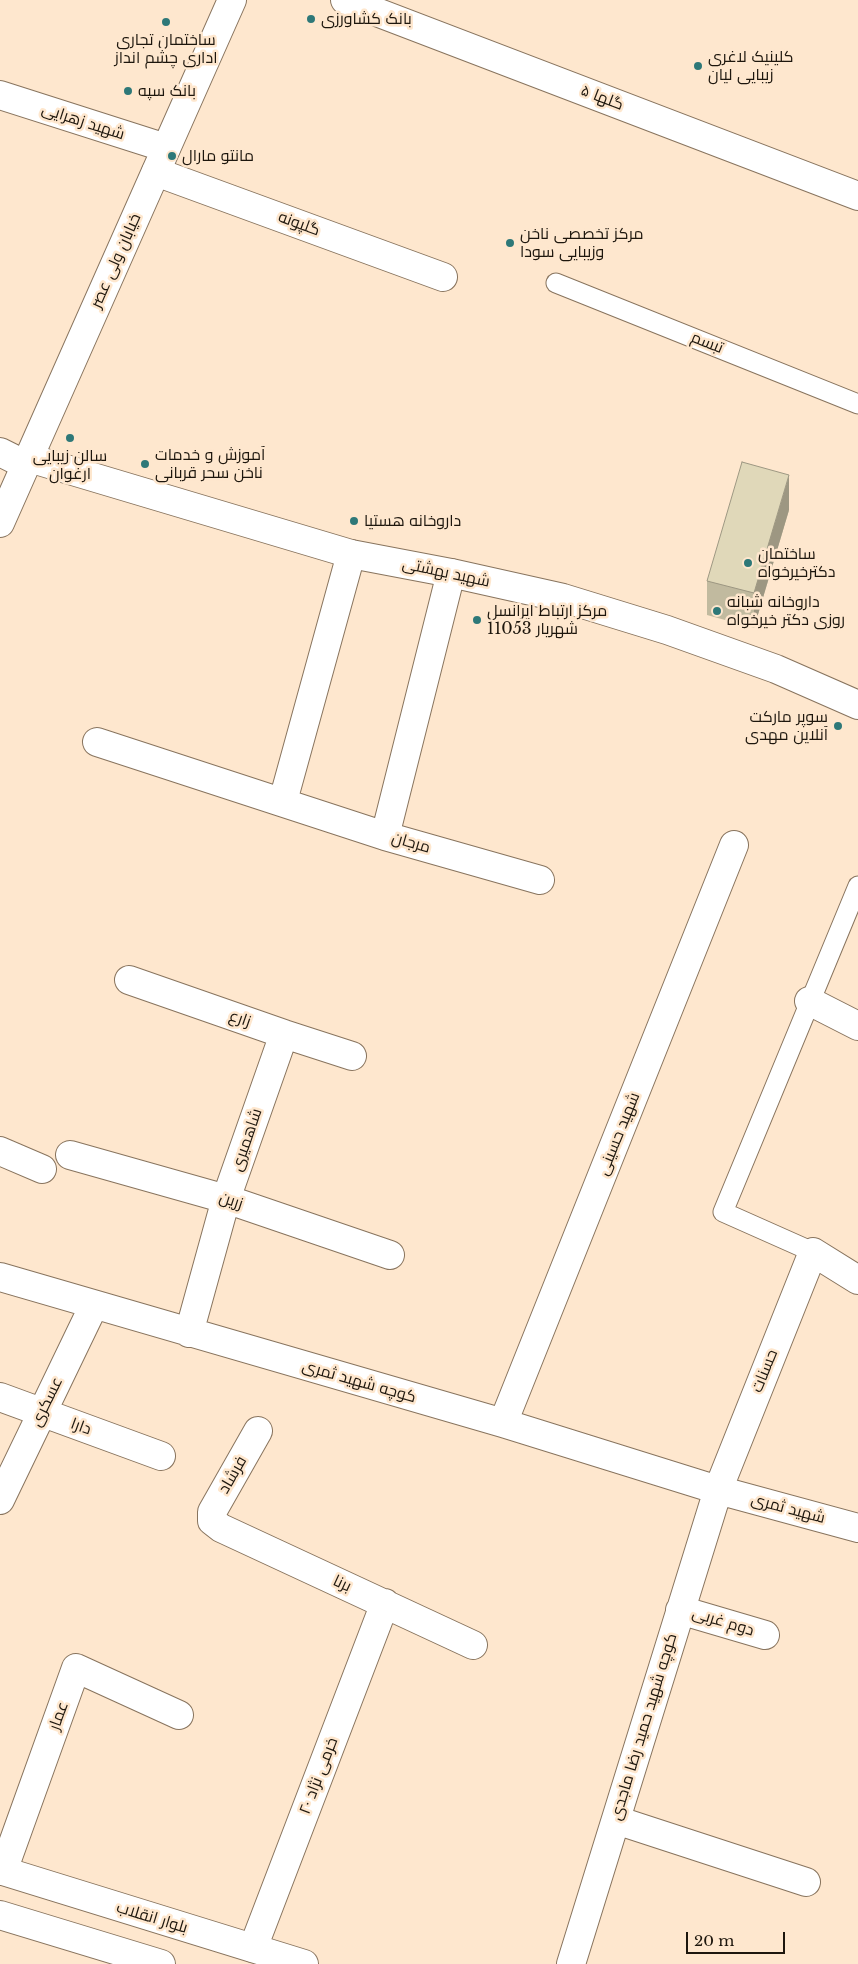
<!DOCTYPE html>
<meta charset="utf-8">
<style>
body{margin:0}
#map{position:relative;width:858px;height:1964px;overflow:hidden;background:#fee7ce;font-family:"Libre Baskerville",serif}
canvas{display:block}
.scale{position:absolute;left:686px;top:1932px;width:99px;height:22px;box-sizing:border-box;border:2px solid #1d160d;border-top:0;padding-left:6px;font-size:15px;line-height:18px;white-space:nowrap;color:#1d160d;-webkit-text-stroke:4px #fee7ce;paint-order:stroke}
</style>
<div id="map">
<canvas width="858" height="1964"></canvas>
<div class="scale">20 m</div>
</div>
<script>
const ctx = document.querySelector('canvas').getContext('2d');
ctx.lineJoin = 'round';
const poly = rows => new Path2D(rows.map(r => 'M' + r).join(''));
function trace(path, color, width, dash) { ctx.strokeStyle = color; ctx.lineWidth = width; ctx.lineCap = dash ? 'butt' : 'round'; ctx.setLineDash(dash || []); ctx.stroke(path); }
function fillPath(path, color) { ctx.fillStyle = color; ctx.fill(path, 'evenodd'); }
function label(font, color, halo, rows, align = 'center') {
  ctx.font = font + ' "Libre Baskerville",Cairo,serif'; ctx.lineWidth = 5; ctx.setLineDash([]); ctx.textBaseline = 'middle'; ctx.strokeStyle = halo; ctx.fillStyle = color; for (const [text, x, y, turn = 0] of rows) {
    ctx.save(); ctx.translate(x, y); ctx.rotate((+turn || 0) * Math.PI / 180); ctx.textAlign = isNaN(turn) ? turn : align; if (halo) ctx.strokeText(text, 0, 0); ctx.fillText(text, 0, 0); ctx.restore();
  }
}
const lane = poly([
 [556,283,858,404],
 [813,1252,723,1212,858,886]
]);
const street = poly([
 [345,0,858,196],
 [0,95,166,148],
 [156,172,443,277],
 [97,742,385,836,540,880],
 [283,801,351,554],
 [385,836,451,573],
 [129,980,284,1034,352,1056],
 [809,1001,858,1026],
 [0,1151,42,1169],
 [70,1155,226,1199,390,1255],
 [0,1277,503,1423,718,1490,858,1528],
 [189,1333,226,1199,284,1034],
 [0,1397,161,1456],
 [503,1423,734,845],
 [258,1431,212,1512,212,1521,221,1528,473,1645],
 [0,1500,94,1305],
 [680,1610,765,1635],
 [616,1820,806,1882],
 [3,1871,76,1668,179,1715],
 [253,1948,385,1603],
 [571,1964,718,1490,813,1252,858,1280]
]);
const secondary = poly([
 [0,452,26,465],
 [29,458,351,554,451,573,563,598,667,630,776,669,858,705],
 [0,1870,304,1964],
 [0,1915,161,1964]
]);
const primary = poly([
 [0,523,232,0]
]);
trace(lane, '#88745e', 21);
trace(street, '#88745e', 30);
trace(secondary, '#88745e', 30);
trace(primary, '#88745e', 30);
trace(lane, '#fff', 19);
trace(street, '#fff', 28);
trace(secondary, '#fff', 28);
trace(primary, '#fff', 28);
fillPath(poly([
 [789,510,754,628,707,615,707,581]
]), '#c1ba9f');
fillPath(poly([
 [789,475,789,510,754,628,754,593]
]), '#9d9782');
const building = poly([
 [742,462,789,475,754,593,707,581,742,462]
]);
fillPath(building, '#e0d8b9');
trace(building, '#9d9782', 1);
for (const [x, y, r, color] of [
 [311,19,5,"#2e7878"],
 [166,22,5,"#2e7878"],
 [698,66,5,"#2e7878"],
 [128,91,5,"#2e7878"],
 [172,156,5,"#2e7878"],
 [510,243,5,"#2e7878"],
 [70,438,5,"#2e7878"],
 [145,464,5,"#2e7878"],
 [354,521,5,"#2e7878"],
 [748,563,5,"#2e7878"],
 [717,611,5,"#2e7878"],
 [477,620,5,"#2e7878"],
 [838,726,5,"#2e7878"]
]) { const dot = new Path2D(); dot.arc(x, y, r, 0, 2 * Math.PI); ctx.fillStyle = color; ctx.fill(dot); trace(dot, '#fee7ce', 2); }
label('16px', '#1d160d', '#fee7ce', [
 ["بانک کشاورزی",321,19],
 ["ساختمان تجاری",166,40,"center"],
 ["اداری چشم انداز",166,58,"center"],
 ["کلینیک لاغری",708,57],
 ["زیبایی لیان",708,75],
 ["بانک سپه",138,91],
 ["مانتو مارال",182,156],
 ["مرکز تخصصی ناخن",520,234],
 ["وزیبایی سودا",520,252],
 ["آموزش و‌ خدمات",155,455],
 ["ناخن سحر قربانی",155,473],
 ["سالن زیبایی",70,456,"center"],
 ["ارغوان",70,474,"center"],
 ["داروخانه هستیا",364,521],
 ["ساختمان",758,554],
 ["دکترخیرخواه",758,572],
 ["داروخانه شبانه",727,602],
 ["روزی دکتر خیرخواه",727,620],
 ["مرکز ارتباط ایرانسل",487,611],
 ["11053 شهریار",487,629],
 ["سوپر مارکت",828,717,"right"],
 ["آنلاین مهدی",828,735,"right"]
], 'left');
label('16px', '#1d160d', '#fee7ce', [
 ["گلها ۵",602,98,21],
 ["شهید زهرایی",83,122,18],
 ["گلپونه",299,224,20],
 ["خیابان ولی عصر",116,261,-66],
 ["تبسم",707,343,22],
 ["شهید بهشتی",446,573,12],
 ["مرجان",411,843,16],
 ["زارع",240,1019,19],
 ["شهید حسینی",619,1134,-68],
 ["شاهمیری",247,1140,-71],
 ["زرین",231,1201,18],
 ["حسنات",765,1371,-68],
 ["کوچه شهید ثمری",359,1382,16],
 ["عسکری",47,1402,-64],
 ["دارا",81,1427,20],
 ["فرشاد",233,1475,-60],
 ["شهید ثمری",788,1509,15],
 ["برنا",342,1584,25],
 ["دوم غربی",723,1622,17],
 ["عمار",59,1716,-70],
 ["کوچه شهید حمید رضا ماجدی",644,1727,-73],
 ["خرمی نژاد ۲۰",319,1776,-69],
 ["بلوار انقلاب",152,1918,17]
]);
</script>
